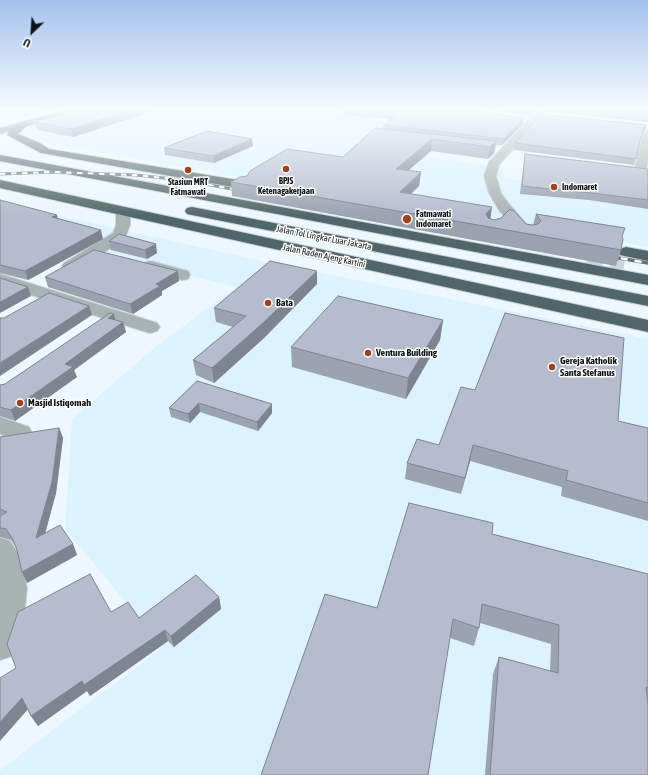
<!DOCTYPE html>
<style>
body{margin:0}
#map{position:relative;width:648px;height:775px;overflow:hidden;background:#ecf8fe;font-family:"Asap Condensed",sans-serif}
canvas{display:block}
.north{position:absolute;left:12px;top:12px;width:40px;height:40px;-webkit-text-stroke:3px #fff;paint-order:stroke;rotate:205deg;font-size:11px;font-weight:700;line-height:16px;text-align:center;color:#0c1316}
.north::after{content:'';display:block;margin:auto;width:14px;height:18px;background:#0c1316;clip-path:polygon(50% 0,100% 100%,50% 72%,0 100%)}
</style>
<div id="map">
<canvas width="648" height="775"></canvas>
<div class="north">U</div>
</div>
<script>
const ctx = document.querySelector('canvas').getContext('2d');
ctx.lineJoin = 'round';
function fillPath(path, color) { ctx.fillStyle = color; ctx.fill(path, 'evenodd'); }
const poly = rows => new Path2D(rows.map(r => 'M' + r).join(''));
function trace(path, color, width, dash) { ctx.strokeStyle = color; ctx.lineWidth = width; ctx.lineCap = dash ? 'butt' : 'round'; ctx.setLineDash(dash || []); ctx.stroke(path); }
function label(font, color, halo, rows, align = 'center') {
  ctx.font = font + ' "Asap Condensed",sans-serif'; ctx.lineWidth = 3; ctx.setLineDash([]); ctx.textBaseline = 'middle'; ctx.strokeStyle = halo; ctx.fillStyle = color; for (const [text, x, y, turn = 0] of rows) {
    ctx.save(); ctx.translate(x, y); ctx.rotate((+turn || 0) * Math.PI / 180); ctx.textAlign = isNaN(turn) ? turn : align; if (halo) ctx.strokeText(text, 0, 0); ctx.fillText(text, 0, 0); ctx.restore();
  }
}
fillPath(poly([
 [0,109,53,109,0,123],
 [93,109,342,109,334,115,390,121,368,148,501,167,505,178,648,196,648,247,292,187,58,145,12,134],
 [0,202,243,257,648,339,648,775,0,775,0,770,163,647,65,529,72,419,153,349,236,287,0,230]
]), '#dcf3ff');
trace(poly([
 [587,259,624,266]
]), '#cad6db', 16, [16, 8]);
const minor = poly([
 [366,109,375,109,367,118,361,118,359,116,366,109],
 [467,109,476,109,472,112,467,109],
 [538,109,546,109,536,123,499,165,496,176,501,193,509,204,535,234,533,237,528,238,523,237,499,210,489,193,484,176,489,162,538,109],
 [648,131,648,160,646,171,644,174,640,175,636,174,634,171,643,134,648,131],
 [123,207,128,208,130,211,130,225,125,238,121,242,76,269,70,271,64,269,62,266,64,263,113,233,116,225,116,211,118,208,123,207],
 [150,261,188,271,190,275,188,279,182,280,144,269,142,266,144,263,150,261],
 [0,274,157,323,160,327,157,331,150,333,143,331,0,285,0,274],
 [0,417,29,427,32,433,29,439,20,441,0,434,0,417],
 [0,538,10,541,17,552,21,561,27,588,24,617,17,644,12,656,0,660,0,538]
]);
const major = poly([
 [69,109,81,109,80,111,0,134,0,128,69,109]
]);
const highway = poly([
 [24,121,29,124,18,134,40,143,49,149,244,181,248,182,250,185,248,188,244,189,41,153,7,135,11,128,24,121],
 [0,155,648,275,648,285,0,161,0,155],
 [0,180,648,320,648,332,0,188,0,180],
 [192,207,648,296,648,306,187,214,185,211,187,208,192,207],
 [626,247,648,251,648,261,620,255,618,252,620,249,626,247]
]);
trace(minor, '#c8d3d9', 2);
trace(major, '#c8d3d9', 2);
trace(highway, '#c8d3d9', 2);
fillPath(minor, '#a8b3b3');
fillPath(major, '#687b7b');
fillPath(highway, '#516767');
const railFar1 = poly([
 [0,174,52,172,135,175,183,180,243,191]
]);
const rail = poly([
 [607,256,648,263]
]);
trace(railFar1, '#6b7579', 3);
trace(rail, '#6b7579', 3.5);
trace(railFar1, '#fff', 2, [5.5]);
trace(rail, '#fff', 2.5, [7]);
fillPath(poly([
 [77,108,162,108,73,137,37,130,35,122,78,110],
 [344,108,364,108,358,116,344,114],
 [476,108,536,108,530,116],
 [547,108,648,108,648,122,546,112],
 [370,111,524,118,523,124,502,145,496,145,494,153,488,159,431,151,408,170,421,172,419,186,411,194,494,220,526,224,532,225,533,225,536,214,622,237,621,250,616,266,232,196,231,182,247,176,343,157,383,128,384,125,390,119,370,117],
 [647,125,645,131,642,133,634,165,514,150,515,143],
 [253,146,214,163,165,155,164,148],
 [525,154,648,169,648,209,589,200,520,194,524,161],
 [0,200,58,218,103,239,28,280,0,273],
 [109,241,157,253,147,259,111,250],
 [178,271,179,281,162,291,162,295,133,314,48,287,45,277],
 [317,271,317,284,264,338,214,383,196,375,193,360,233,327,216,322,214,308],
 [114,314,115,320,123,322,126,332,74,370,77,377,15,421,0,416,0,385,5,384],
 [443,320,440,340,406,399,292,367,291,347],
 [197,381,272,413,258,431,200,412,190,423,171,417,169,408],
 [475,390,618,421,648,428,648,521,561,496,562,487,470,461,461,494,405,479,407,463,439,445],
 [59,428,63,438,56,493,45,533,73,544,77,555,27,583,22,572,16,547,11,540,0,537,0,437],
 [492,534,648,574,648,775,485,775,493,674,499,657,550,671,551,644,480,623,479,628,474,646,450,638,377,608],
 [219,597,221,609,174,647,168,641,90,696,87,691,38,726,31,716,111,612,139,618]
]), '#9ba2b0');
fillPath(poly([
 [137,108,162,108,73,137,71,129],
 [359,108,364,108,358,116,358,110],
 [533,108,536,108,530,116,532,110],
 [524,118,523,124,502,145,504,139],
 [647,125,645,131,642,134,643,128],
 [252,139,253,146,214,163,213,156],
 [432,139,431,151,395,182,396,169],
 [496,141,494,153,488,159,490,147],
 [421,172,419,186,398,206,400,192],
 [492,207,490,221,486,214],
 [57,215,59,223,52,217],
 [101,230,103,239,28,280,25,271],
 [156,244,157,253,147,259,145,250],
 [178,271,179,281,162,291,162,295,133,314,130,304,156,284],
 [317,271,317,284,264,338,214,383,212,368],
 [28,287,31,296,0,313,0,302],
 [89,306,92,315,0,376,0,363],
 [114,314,116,324,108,318],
 [443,320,440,340,406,399,408,378],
 [123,322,126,332,74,370,77,377,15,421,11,410,65,364],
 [199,403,200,412,190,423,188,414],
 [272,404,272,413,258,431,257,422],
 [59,428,63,438,56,493,41,549,36,538],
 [473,445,470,461,461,494,465,478],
 [73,544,77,555,27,583,22,572],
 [219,597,221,609,174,647,171,636],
 [165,630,168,641,90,696,84,685],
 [82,681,87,691,38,726,31,716],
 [22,698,29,708,0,741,0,722]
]), '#7e8490');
const building = poly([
 [83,108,137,108,71,129,35,122,83,108],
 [344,108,359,108,358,110,344,108],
 [372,108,450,108,469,110,524,118,504,139,384,125,396,114,370,111,372,108],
 [518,108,533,108,532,110,518,108],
 [573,108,648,108,648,116,573,108],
 [542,114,647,125,643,128,636,159,515,143,542,114],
 [375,128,496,141,490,147,432,139,396,169,421,172,400,192,492,207,486,214,488,218,494,220,501,218,509,210,513,210,526,224,532,225,538,224,541,221,536,214,625,228,622,236,623,239,621,250,231,182,240,177,247,176,250,171,287,149,343,157,375,128],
 [207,131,252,139,213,156,164,148,207,131],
 [525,154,648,169,648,200,591,193,522,186,525,154],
 [0,200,57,215,52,217,101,230,25,271,0,265,0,200],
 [119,234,156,244,145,250,109,241,119,234],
 [94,250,178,271,156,284,160,286,130,304,45,277,94,250],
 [270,261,317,271,263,323,212,368,193,360,246,316,214,308,270,261],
 [0,278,28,287,0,302,0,278],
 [49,293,89,306,0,363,0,318,4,318,49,293],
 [338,296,443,320,408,378,291,347,338,296],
 [110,313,114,314,108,318,123,322,65,364,73,367,11,410,0,407,0,385,5,384,110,313],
 [505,313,624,338,618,421,648,428,648,503,566,480,568,471,473,445,465,478,407,463,417,439,439,445,461,387,475,390,505,313],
 [197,381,272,404,257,422,199,403,188,414,169,408,197,381],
 [59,428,52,482,36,538,60,525,73,544,22,572,17,550,13,540,6,529,0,528,0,516,7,512,0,509,0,437,59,428],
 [409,503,493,523,492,534,648,574,648,688,646,687,648,705,648,775,490,775,499,657,558,673,559,625,482,604,479,628,453,619,428,775,261,775,325,594,377,608,409,503],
 [90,574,111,612,128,602,139,618,196,575,219,597,171,636,165,630,84,685,82,681,31,716,22,698,0,722,0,678,16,668,7,644,18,612,90,574]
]);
fillPath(building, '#b4bccd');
trace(building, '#7e8490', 1);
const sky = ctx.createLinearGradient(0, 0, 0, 217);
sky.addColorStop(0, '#a3c1ec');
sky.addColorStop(0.5, '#f6fcff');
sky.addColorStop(1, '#f6fcff00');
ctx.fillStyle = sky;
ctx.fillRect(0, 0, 648, 217);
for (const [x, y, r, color] of [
 [286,169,4,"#a6401a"],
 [188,170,4,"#a6401a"],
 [554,187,4,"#a6401a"],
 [407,219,5,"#a6401a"],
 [268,303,4,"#a6401a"],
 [368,353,4,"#a6401a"],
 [552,367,4,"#a6401a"],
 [20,403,4,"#a6401a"]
]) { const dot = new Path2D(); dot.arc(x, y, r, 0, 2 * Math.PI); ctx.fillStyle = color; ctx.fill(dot); trace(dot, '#fff', 1.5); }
label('bold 9px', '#0c1316', '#fff', [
 ["BPJS",286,181],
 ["Ketenagakerjaan",286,191],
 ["Stasiun MRT",188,182],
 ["Fatmawati",188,192],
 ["Indomaret",562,187,"left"],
 ["Fatmawati",416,214,"left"],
 ["Indomaret",416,224,"left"]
]);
label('9px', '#0c1316', '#fff', [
 ["Jalan Tol Lingkar Luar Jakarta",324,238,11],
 ["Jalan Raden Ajeng Kartini",324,256,12]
]);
label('bold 10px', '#0c1316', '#fff', [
 ["Bata",276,303],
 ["Ventura Building",376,353],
 ["Gereja Katholik",560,361],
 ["Santa Stefanus",560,373],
 ["Masjid Istiqomah",28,403]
], 'left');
</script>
